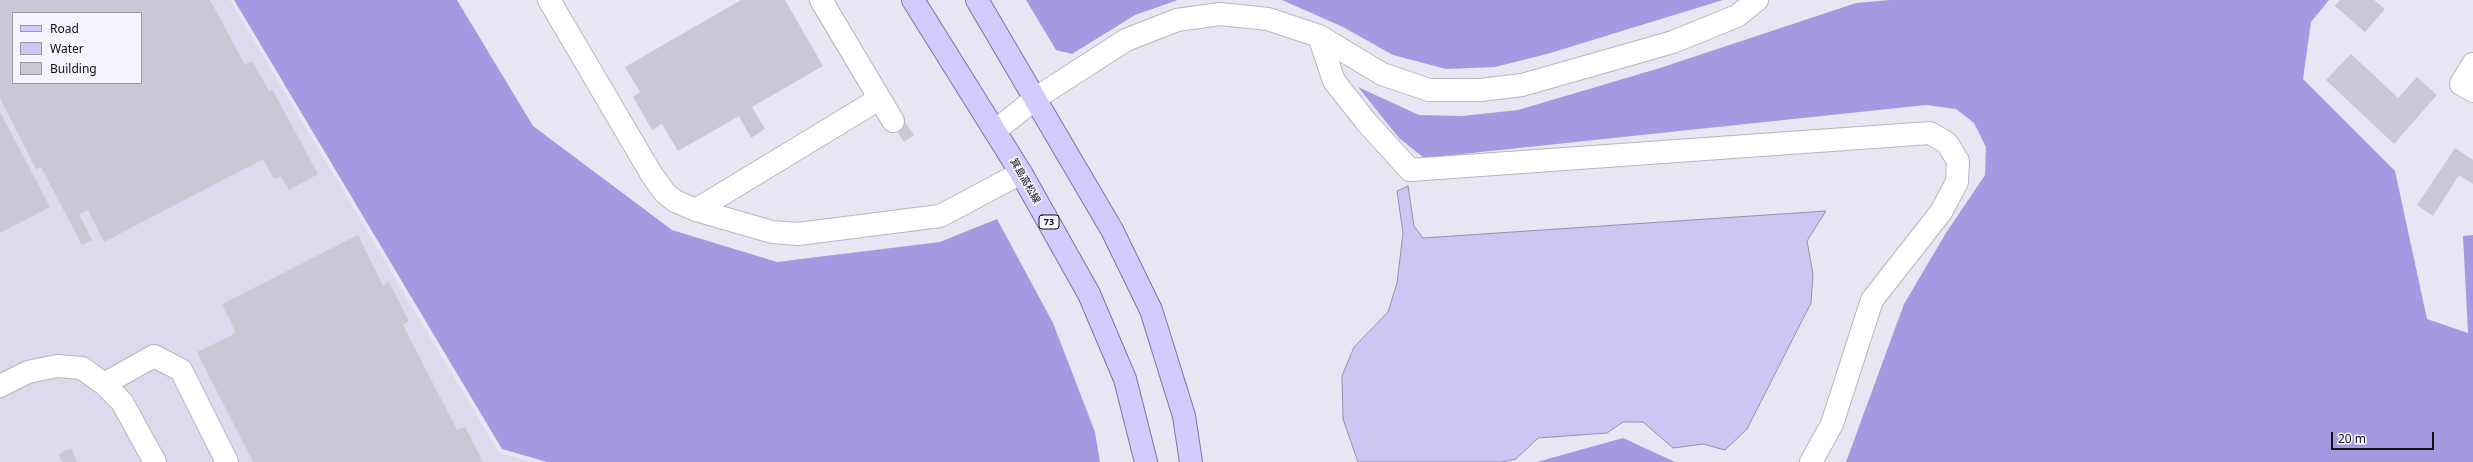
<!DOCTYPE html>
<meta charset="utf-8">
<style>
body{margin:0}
#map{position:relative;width:2473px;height:462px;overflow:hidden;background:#e8e6f3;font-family:"Noto Sans",sans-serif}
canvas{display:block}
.legend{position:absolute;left:12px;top:12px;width:130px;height:72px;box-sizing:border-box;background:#f5f4fe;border:1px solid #9998a0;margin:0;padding:5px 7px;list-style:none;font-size:12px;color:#100f13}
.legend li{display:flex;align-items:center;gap:8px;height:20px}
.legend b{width:20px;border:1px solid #9998a0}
.scale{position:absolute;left:2331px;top:432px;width:103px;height:18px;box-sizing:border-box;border:2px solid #100f13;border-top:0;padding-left:5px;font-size:12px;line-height:14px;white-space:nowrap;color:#100f13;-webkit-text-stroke:3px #f5f4fe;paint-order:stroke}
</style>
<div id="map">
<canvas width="2473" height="462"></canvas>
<ul class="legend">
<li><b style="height:5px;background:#d4cbfd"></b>Road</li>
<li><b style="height:11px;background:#cdc6f3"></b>Water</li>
<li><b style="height:11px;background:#c9c8d4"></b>Building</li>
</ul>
<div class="scale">20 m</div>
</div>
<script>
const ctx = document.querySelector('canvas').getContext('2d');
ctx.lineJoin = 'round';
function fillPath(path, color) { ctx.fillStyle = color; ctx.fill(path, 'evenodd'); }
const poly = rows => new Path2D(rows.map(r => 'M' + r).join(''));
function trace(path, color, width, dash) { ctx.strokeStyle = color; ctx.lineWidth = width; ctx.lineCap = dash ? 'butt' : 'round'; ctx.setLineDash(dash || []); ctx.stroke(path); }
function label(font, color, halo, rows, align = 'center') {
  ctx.font = font + ' "Noto Sans","Noto Sans JP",sans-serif'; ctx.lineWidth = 3; ctx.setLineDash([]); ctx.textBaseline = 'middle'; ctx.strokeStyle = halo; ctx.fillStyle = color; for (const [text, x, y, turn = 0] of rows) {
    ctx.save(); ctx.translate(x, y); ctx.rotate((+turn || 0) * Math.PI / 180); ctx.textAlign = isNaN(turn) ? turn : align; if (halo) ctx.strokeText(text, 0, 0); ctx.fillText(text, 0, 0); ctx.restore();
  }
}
fillPath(poly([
 [0,0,230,0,499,453,532,462,0,462],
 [13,13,141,13,141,83,13,83]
]), '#dcdaed');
fillPath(poly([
 [234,0,457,0,533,126,672,230,777,262,940,242,997,219,1053,323,1095,432,1100,462,547,462,502,449],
 [1026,0,1178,0,1135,15,1072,54,1056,50],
 [1282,0,1723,0,1547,54,1495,67,1446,69,1393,55,1343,27],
 [1890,0,2329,0,2311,22,2303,79,2395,171,2427,319,2468,333,2463,236,2473,235,2473,462,1846,462,1904,304,1946,233,1985,175,1986,147,1974,123,1956,109,1926,105,1424,158,1399,138,1358,87,1419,115,1462,116,1518,110,1660,68,1856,3],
 [1623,438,1675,462,1537,462]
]), '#a699e2');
const water = poly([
 [1408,186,1414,226,1423,238,1826,211,1807,241,1813,274,1811,303,1747,429,1725,450,1703,444,1673,448,1643,422,1623,422,1607,433,1538,438,1516,459,1502,462,1358,462,1343,419,1342,376,1354,347,1388,312,1397,283,1403,233,1397,191,1408,186]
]);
fillPath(water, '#cdc6f3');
trace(water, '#948fb0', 1);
fillPath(poly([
 [0,0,210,0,245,65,252,61,269,91,272,89,318,174,289,190,281,176,274,179,263,159,104,242,88,210,79,214,92,240,82,245,41,167,36,169,0,98],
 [13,13,141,13,141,83,13,83],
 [741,0,785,0,823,66,752,107,765,129,751,138,739,116,678,151,662,124,652,130,633,97,640,92,625,67],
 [2340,0,2374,0,2385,9,2365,32,2335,6],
 [2351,54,2398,98,2417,77,2437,95,2394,144,2326,80],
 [0,112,50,207,0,233],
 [902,118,914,135,904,142,892,124],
 [2455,148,2473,160,2473,184,2459,175,2433,216,2417,205],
 [358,235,383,286,389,282,409,321,403,325,457,430,465,427,483,462,253,462,197,352,236,333,222,304],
 [71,448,77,462,62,462,59,454]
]), '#c9c8d4');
const minor = poly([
 [549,0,652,175,665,193,675,201,696,210,772,232,798,234,940,216,1021,173],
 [821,0,893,121],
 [1319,36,1334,81,1368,124,1410,170,1930,133,1947,143,1958,161,1957,182,1941,212,1872,300,1832,424,1811,462],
 [2473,64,2461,84,2473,91],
 [995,131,1036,98,1126,40,1177,20,1220,14,1268,19,1319,36,1382,74,1429,90,1480,90,1522,85,1673,42,1737,16,1757,0],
 [696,210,879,99],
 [104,384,154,356,181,370,227,462],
 [0,386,28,372,57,366,82,368,104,384,122,402,155,462]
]);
const major = poly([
 [913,0,1021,173,1089,294,1125,379,1146,462],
 [977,0,1112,230,1151,310,1184,416,1191,462]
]);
trace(minor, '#b6b5c1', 24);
trace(major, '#7d72aa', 24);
trace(minor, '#fff', 22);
trace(major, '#d4cbfd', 22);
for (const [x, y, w] of [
 [1049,222,20]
]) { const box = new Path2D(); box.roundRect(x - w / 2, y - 7, w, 14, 3); ctx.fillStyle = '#f5f4fe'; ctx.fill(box); trace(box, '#100f13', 1); }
label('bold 9px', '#100f13', null, [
 ["73",1049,222]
]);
label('10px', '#100f13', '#f5f4fe', [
 ["箕島高松線",1025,181,60]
]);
</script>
